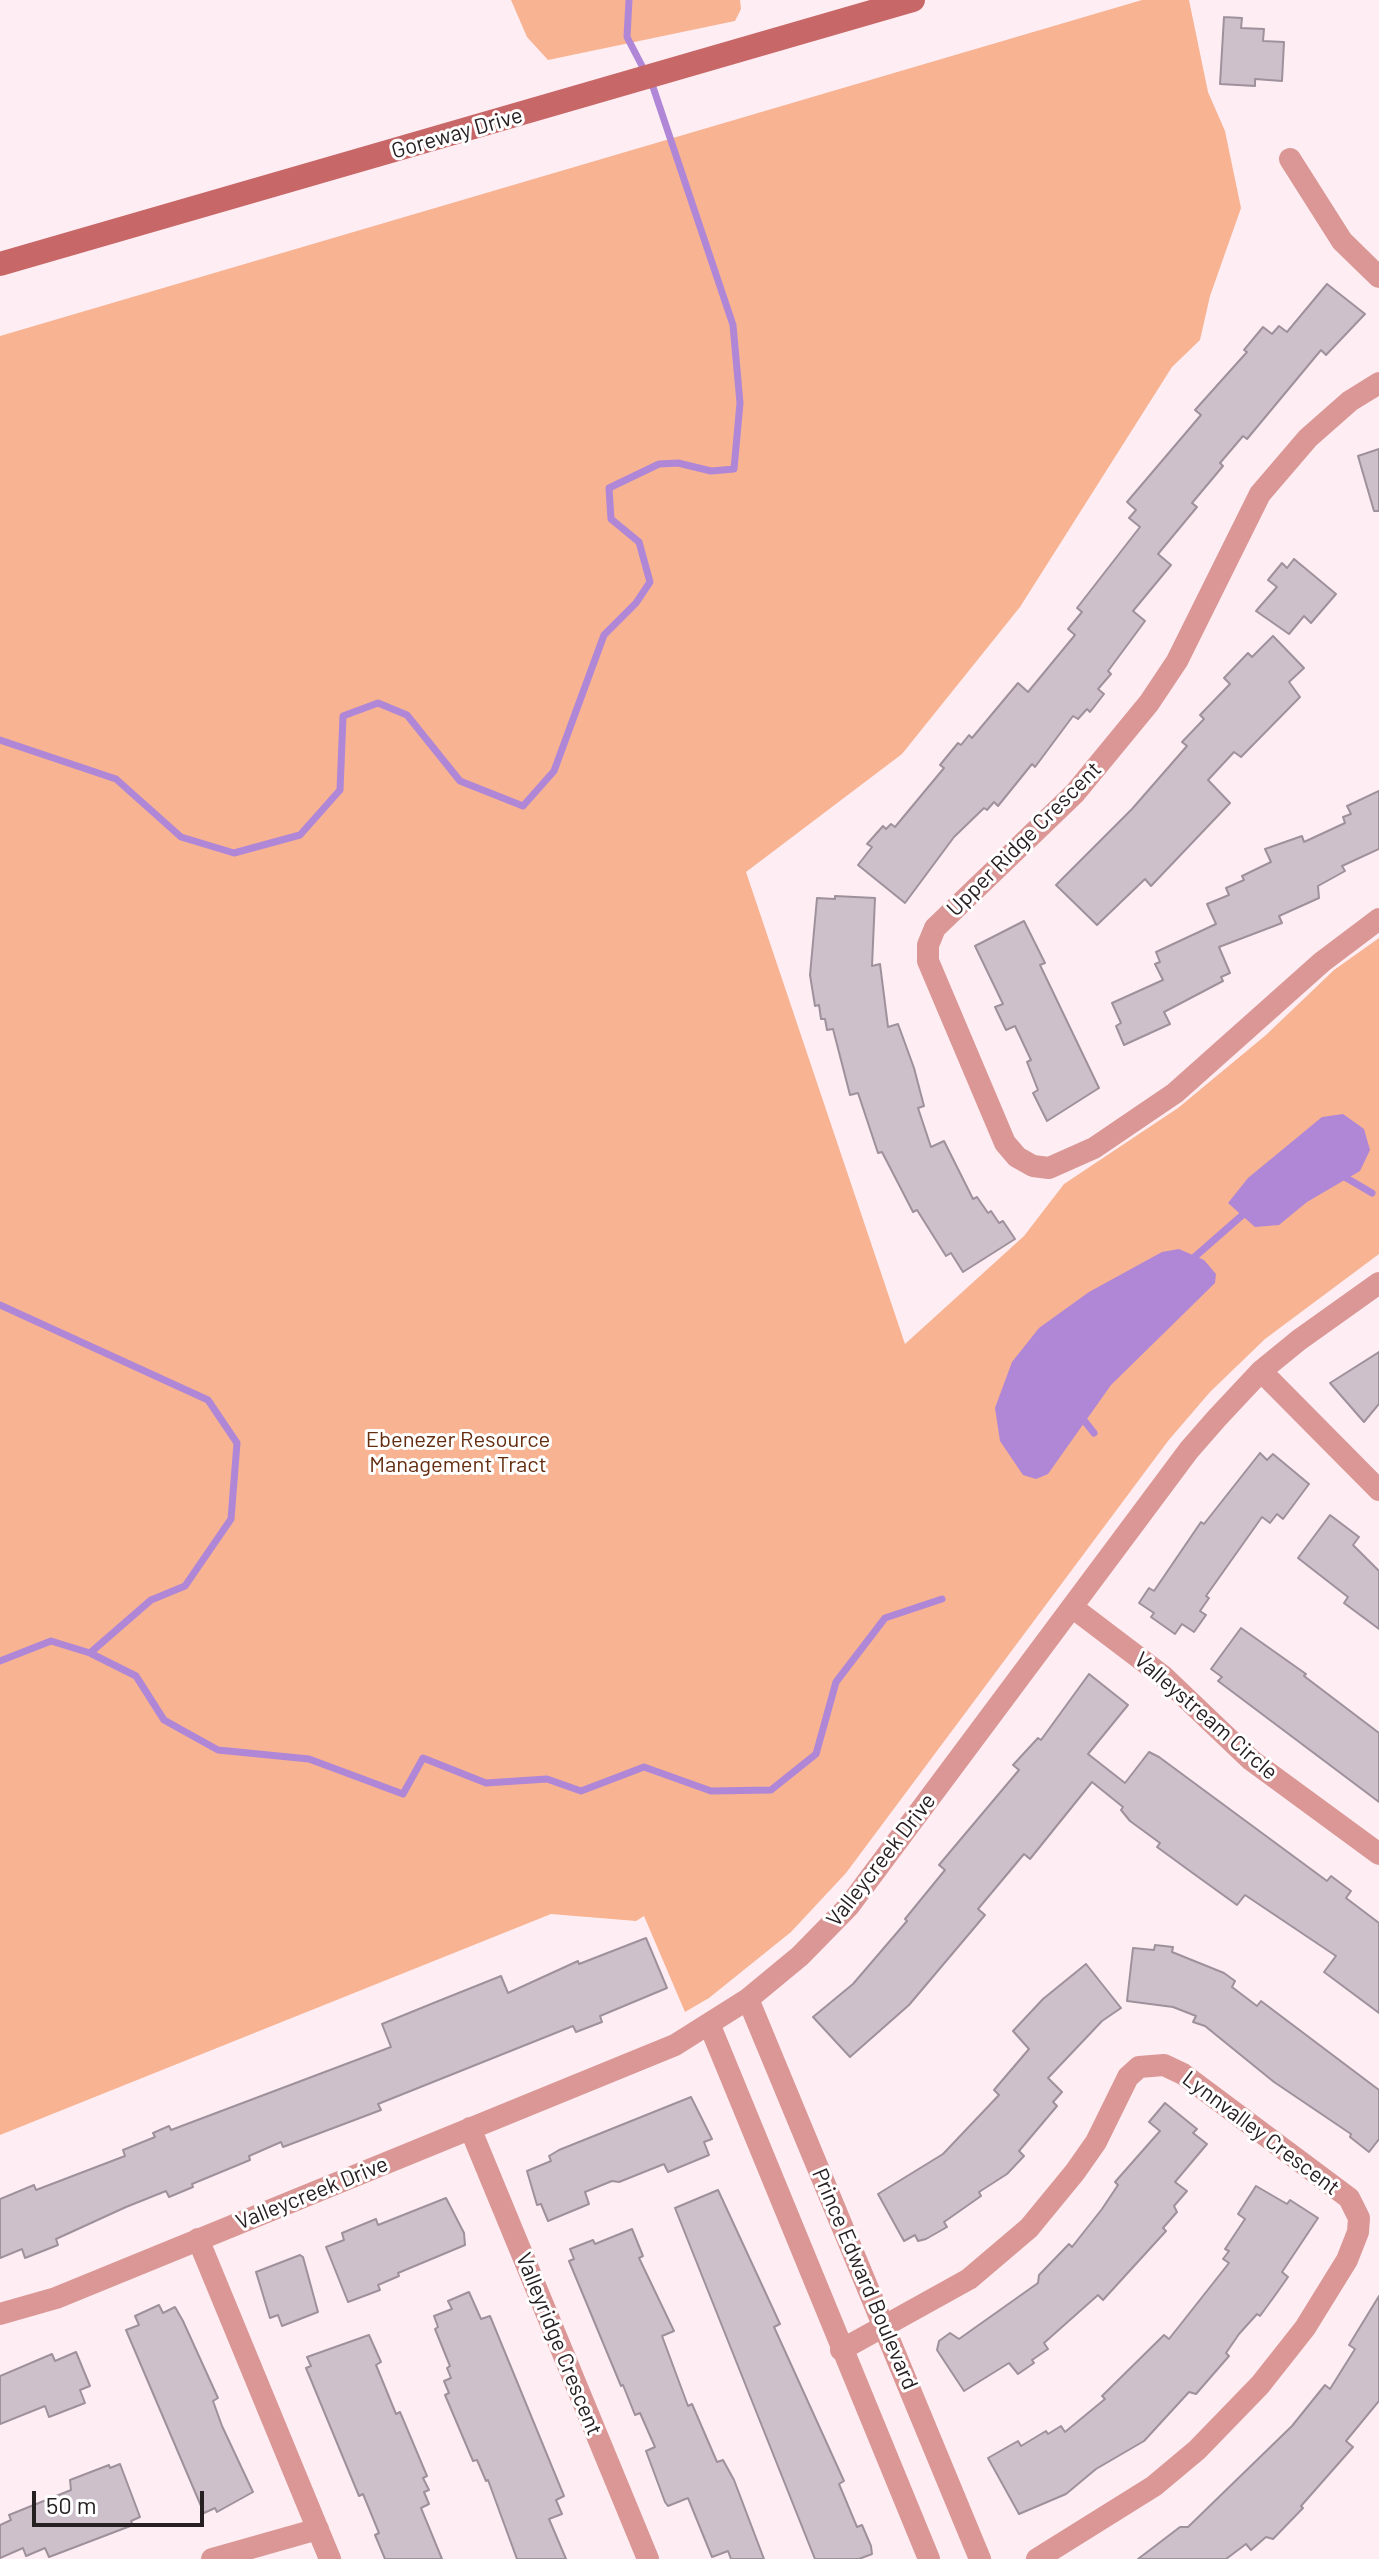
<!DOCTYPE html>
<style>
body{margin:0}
#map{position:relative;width:1379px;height:2559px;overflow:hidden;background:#feeef3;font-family:Barlow,sans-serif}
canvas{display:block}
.scale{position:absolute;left:32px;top:2491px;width:172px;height:36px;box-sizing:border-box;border:4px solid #272022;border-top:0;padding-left:10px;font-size:24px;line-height:28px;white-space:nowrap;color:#272022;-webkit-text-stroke:6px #fff;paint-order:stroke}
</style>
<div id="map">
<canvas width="1379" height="2559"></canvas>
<div class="scale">50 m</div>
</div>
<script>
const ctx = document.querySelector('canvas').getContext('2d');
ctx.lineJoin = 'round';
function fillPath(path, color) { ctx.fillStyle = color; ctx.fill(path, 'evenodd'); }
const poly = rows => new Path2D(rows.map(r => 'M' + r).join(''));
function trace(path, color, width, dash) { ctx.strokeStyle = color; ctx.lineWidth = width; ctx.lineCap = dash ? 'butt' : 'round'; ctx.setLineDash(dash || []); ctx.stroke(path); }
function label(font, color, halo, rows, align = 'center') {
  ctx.font = font + ' Barlow,sans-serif'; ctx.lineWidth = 6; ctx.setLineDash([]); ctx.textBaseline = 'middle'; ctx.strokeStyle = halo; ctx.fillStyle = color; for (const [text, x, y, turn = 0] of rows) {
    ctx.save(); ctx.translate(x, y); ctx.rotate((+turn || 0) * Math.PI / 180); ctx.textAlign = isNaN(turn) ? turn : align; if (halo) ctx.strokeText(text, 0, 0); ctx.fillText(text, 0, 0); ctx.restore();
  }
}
fillPath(poly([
 [511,0,740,0,741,9,735,21,548,60,527,37],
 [1142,0,1189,0,1208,92,1225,131,1241,208,1210,296,1200,340,1172,367,1020,607,902,754,746,872,905,1344,1024,1236,1064,1184,1178,1108,1266,1035,1334,970,1379,938,1379,1254,1265,1339,1210,1392,1168,1441,846,1873,791,1932,709,1998,685,2012,644,1916,636,1921,551,1914,0,2135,0,336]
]), '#f8b393');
fillPath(poly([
 [1343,1114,1364,1129,1370,1150,1360,1171,1307,1202,1279,1225,1255,1227,1228,1203,1248,1178,1322,1117],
 [1179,1249,1204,1260,1216,1274,1215,1283,1111,1385,1048,1474,1036,1479,1023,1475,1000,1441,995,1408,1012,1362,1039,1328,1089,1292,1162,1252]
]), '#af87d6');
trace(poly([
 [0,740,116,779,181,837,234,853,300,835,340,790,343,716,378,703,407,715,460,781,523,806,554,771,604,635,636,603,650,582,639,542,611,519,609,488,659,464,678,463,711,471,734,469,740,403,733,325,653,87,627,37,629,0],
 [1343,1176,1372,1193],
 [1190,1261,1247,1211],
 [0,1305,208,1400,237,1443,231,1519,185,1586,151,1600,90,1653],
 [1079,1414,1094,1433],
 [0,1661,51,1641,90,1653,136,1676,164,1720,218,1750,309,1759,403,1794,423,1758,486,1783,547,1779,581,1791,644,1767,711,1791,771,1790,816,1754,836,1682,885,1618,942,1599]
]), '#af87d6', 7);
const building = poly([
 [1224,17,1242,18,1241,28,1264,29,1263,41,1284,42,1282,81,1255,79,1255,86,1220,84,1224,17],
 [1327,284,1365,314,1326,355,1321,350,1247,439,1243,436,1220,463,1223,466,1192,503,1197,507,1158,554,1171,565,1133,611,1145,621,1108,671,1111,674,1098,689,1104,694,1090,712,1087,709,1078,719,1073,716,1035,767,1032,764,998,806,994,802,987,810,984,808,954,837,905,903,858,865,872,847,867,844,883,826,886,829,891,824,895,827,944,768,940,765,958,743,961,745,969,735,972,738,1018,683,1028,692,1075,635,1068,629,1082,612,1077,608,1140,527,1129,518,1136,510,1127,502,1201,415,1195,410,1247,352,1244,350,1263,327,1272,334,1279,326,1287,332,1327,284],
 [1379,449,1379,511,1374,511,1358,456,1379,449],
 [1294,559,1336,594,1311,623,1304,616,1289,634,1256,611,1277,587,1268,580,1282,563,1287,568,1294,559],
 [1273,636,1304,668,1289,682,1300,697,1241,757,1234,752,1208,780,1230,803,1151,886,1145,879,1097,925,1056,885,1132,809,1187,746,1182,742,1204,719,1200,715,1230,684,1224,678,1248,653,1252,657,1273,636],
 [1379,791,1379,849,1342,866,1345,871,1318,886,1319,898,1279,916,1282,923,1219,947,1230,973,1221,977,1223,981,1164,1012,1170,1024,1124,1045,1116,1026,1121,1023,1112,1003,1163,980,1155,964,1160,962,1156,952,1216,924,1207,904,1229,895,1226,888,1244,880,1242,876,1271,862,1265,849,1302,836,1304,842,1345,823,1343,817,1351,814,1347,806,1379,791],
 [835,896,875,898,872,966,880,964,888,1027,898,1024,914,1068,924,1106,918,1108,931,1147,944,1141,973,1199,977,1197,988,1213,991,1211,999,1223,1003,1221,1015,1239,963,1272,951,1253,946,1256,917,1210,913,1212,882,1152,878,1153,858,1093,850,1095,833,1029,827,1030,825,1019,821,1019,819,1005,815,1006,810,975,817,898,835,899,835,896],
 [1024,921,1045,963,1040,965,1099,1088,1047,1121,1033,1093,1038,1090,1027,1062,1031,1060,1015,1026,1006,1030,995,1007,1003,1004,975,946,1024,921],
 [1379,1352,1379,1404,1364,1422,1330,1383,1379,1352],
 [1260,1453,1267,1460,1273,1454,1309,1484,1283,1519,1277,1514,1270,1523,1262,1517,1206,1596,1209,1598,1200,1611,1206,1615,1194,1632,1182,1624,1175,1634,1151,1617,1154,1613,1139,1603,1149,1588,1154,1591,1201,1522,1204,1524,1260,1453],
 [1330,1515,1359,1537,1353,1545,1379,1571,1379,1629,1344,1603,1348,1597,1298,1558,1330,1515],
 [1241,1628,1306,1674,1304,1676,1379,1733,1379,1802,1218,1681,1222,1677,1211,1669,1241,1628],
 [1089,1674,1128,1705,1088,1754,1125,1783,1149,1752,1159,1757,1327,1881,1331,1876,1351,1891,1346,1898,1379,1923,1379,2013,1324,1972,1336,1956,1245,1895,1237,1905,1194,1874,1157,1847,1160,1843,1130,1821,1121,1810,1123,1807,1092,1782,1030,1859,1024,1854,978,1909,985,1915,909,2005,850,2057,813,2017,853,1984,907,1921,905,1919,945,1870,939,1865,1019,1770,1013,1765,1038,1738,1041,1740,1089,1674],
 [646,1938,667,1988,600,2016,602,2022,576,2032,573,2026,378,2104,381,2110,283,2147,281,2142,249,2156,250,2160,192,2184,193,2187,169,2197,166,2191,126,2207,56,2239,58,2245,25,2258,22,2249,0,2258,0,2199,34,2185,36,2190,125,2156,123,2150,155,2137,153,2133,169,2126,171,2130,391,2047,382,2024,436,2002,501,1976,508,1993,578,1961,579,1964,646,1938],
 [1155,1945,1173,1947,1172,1952,1224,1973,1235,1981,1232,1987,1257,2006,1261,2001,1379,2090,1379,2139,1369,2152,1350,2137,1351,2134,1274,2082,1205,2026,1193,2022,1196,2016,1173,2007,1127,2001,1133,1948,1154,1950,1155,1945],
 [1086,1964,1121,2008,1102,2021,1048,2078,1062,2092,1053,2102,1057,2106,1019,2151,1024,2156,1007,2174,979,2192,981,2196,944,2222,947,2227,926,2239,918,2241,915,2235,904,2241,878,2194,943,2154,999,2095,994,2090,1029,2049,1013,2031,1043,1999,1086,1964],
 [691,2097,712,2139,704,2142,709,2155,668,2172,664,2164,619,2182,612,2181,585,2192,589,2204,548,2221,541,2204,537,2205,527,2171,551,2161,549,2156,559,2150,691,2097],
 [1165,2103,1197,2129,1193,2133,1207,2144,1175,2182,1187,2191,1174,2206,1177,2212,1163,2228,1166,2231,1103,2300,1098,2295,1044,2343,1048,2349,1032,2360,1034,2363,1018,2374,1009,2363,964,2391,937,2350,939,2341,950,2333,959,2339,1038,2283,1039,2275,1069,2244,1072,2247,1102,2209,1118,2185,1115,2182,1160,2131,1149,2122,1165,2103],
 [1256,2186,1287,2204,1290,2200,1318,2218,1282,2272,1288,2277,1276,2294,1260,2316,1257,2314,1239,2334,1226,2353,1229,2356,1196,2394,1189,2392,1144,2441,1096,2469,1066,2494,1019,2514,988,2458,1018,2441,1021,2446,1046,2431,1048,2434,1061,2426,1065,2432,1105,2399,1102,2396,1164,2335,1169,2339,1229,2263,1223,2259,1229,2251,1225,2249,1245,2219,1238,2214,1256,2186],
 [718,2190,780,2324,774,2327,844,2481,839,2484,857,2527,862,2525,871,2546,872,2554,859,2559,815,2559,675,2208,718,2190],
 [446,2198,464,2233,465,2245,398,2273,399,2276,378,2285,380,2290,348,2302,326,2247,344,2240,342,2233,376,2219,378,2225,446,2198],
 [632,2229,643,2256,639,2258,674,2331,662,2336,688,2406,692,2404,717,2462,723,2460,734,2480,764,2559,731,2559,728,2551,712,2557,688,2498,668,2506,665,2502,646,2451,655,2447,640,2413,635,2415,623,2385,621,2386,569,2261,574,2259,570,2249,593,2240,595,2244,632,2229],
 [300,2255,303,2257,318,2312,282,2326,278,2315,270,2318,256,2272,300,2255],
 [469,2292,481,2319,490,2316,564,2496,556,2500,562,2514,549,2519,566,2559,517,2559,488,2480,486,2481,477,2460,473,2461,445,2395,449,2393,444,2381,451,2378,447,2368,450,2366,435,2329,438,2327,434,2316,452,2309,448,2301,469,2292],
 [1379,2296,1379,2401,1346,2441,1353,2447,1301,2506,1303,2508,1273,2539,1266,2537,1251,2550,1246,2544,1226,2559,1138,2559,1180,2527,1188,2527,1292,2426,1325,2385,1330,2389,1355,2349,1349,2345,1379,2296],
 [159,2305,163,2313,175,2307,183,2321,218,2398,213,2401,222,2426,253,2492,217,2512,215,2508,204,2513,126,2330,139,2325,135,2316,159,2305],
 [369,2335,381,2362,376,2365,396,2414,400,2412,427,2476,423,2478,429,2490,424,2492,429,2504,421,2508,442,2559,385,2559,375,2535,379,2533,363,2494,359,2496,306,2368,311,2366,307,2357,369,2335],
 [76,2352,90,2386,80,2390,85,2403,49,2417,45,2406,0,2424,0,2376,52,2354,55,2361,76,2352],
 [120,2464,140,2517,131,2521,133,2525,49,2557,45,2548,26,2556,23,2548,0,2558,0,2525,11,2520,9,2515,71,2490,70,2480,109,2465,110,2468,120,2464]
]);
fillPath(building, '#cec0cb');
trace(building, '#9f919c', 2);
trace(poly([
 [1290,159,1342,241,1379,277],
 [1379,383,1350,401,1308,438,1260,494,1177,661,1149,703,1075,793,935,928,928,945,928,961,1005,1143,1017,1157,1033,1166,1049,1168,1094,1148,1175,1093,1322,962,1379,919],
 [1261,1371,1379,1490],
 [1072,1607,1163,1676,1251,1760,1379,1854],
 [748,1999,980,2559],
 [710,2026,929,2559],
 [470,2128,648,2559],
 [198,2239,330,2559],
 [0,2314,56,2298,675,2045,748,1999,800,1956,849,1906,1189,1450,1217,1418,1261,1371,1299,1340,1379,1283],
 [841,2350,969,2279,1029,2228,1075,2172,1096,2142,1128,2077,1139,2067,1164,2065,1183,2074,1349,2198,1359,2218,1358,2232,1347,2260,1305,2328,1260,2385,1197,2450,1154,2486,1037,2559],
 [212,2559,318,2529]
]), '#da9795', 22);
trace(poly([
 [0,264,913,0]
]), '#c86768', 24);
label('22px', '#272022', '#fff', [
 ["Goreway Drive",457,133,-16],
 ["Upper Ridge Crescent",1024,839,-45],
 ["Valleystream Circle",1206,1716,41],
 ["Valleycreek Drive",881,1860,-52],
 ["Lynnvalley Crescent",1261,2133,37],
 ["Valleycreek Drive",312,2193,-22],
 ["Prince Edward Boulevard",865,2279,67],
 ["Valleyridge Crescent",559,2344,68]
]);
label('22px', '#652d0f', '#fff', [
 ["Ebenezer Resource",458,1440],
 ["Management Tract",458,1465]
]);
</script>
